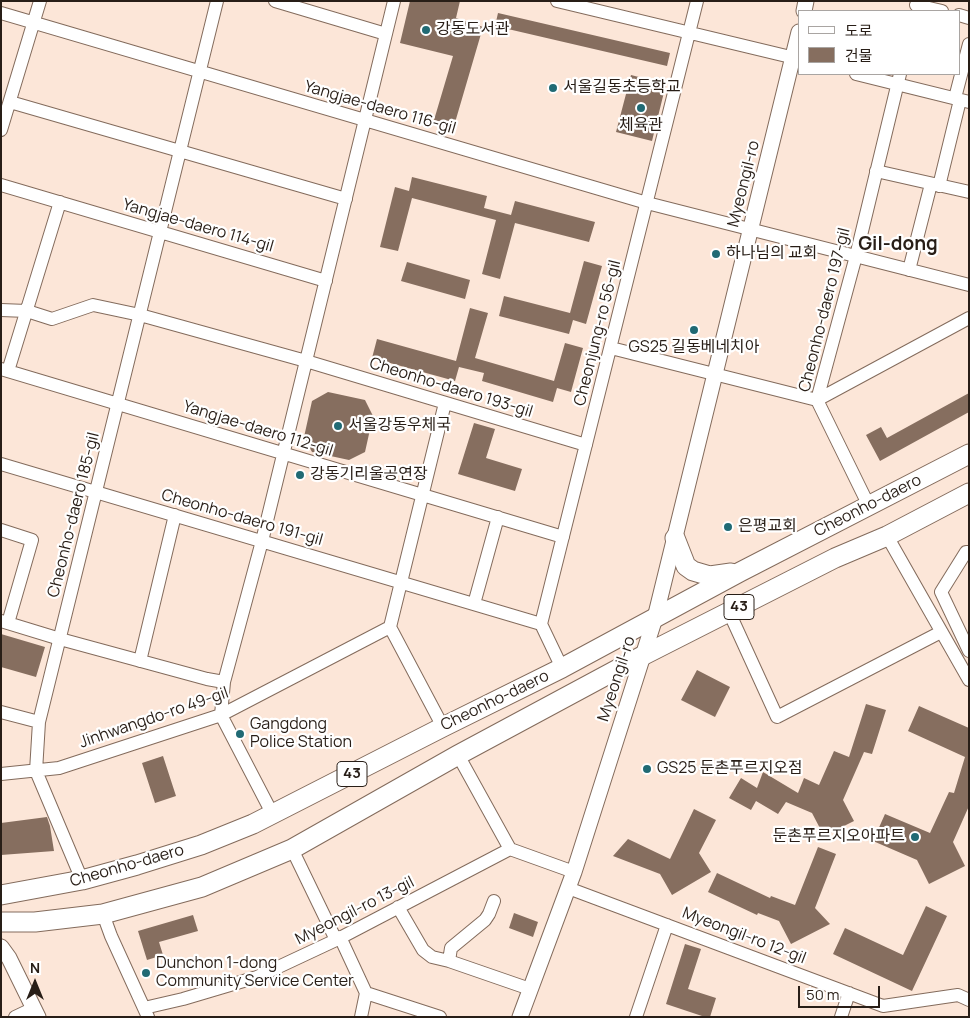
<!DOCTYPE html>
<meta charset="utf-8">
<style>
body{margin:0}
#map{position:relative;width:970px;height:1018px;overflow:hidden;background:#fce6d8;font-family:Manrope,"Noto Sans KR",sans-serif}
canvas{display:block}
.frame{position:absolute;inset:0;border:2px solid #281e17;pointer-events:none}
.legend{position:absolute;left:798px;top:10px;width:162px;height:65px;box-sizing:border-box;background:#fff;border:1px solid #a9a5a2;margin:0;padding:6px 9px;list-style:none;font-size:15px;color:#281e17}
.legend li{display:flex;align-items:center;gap:10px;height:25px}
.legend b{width:25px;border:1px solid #a9a5a2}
.north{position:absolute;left:10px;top:958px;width:50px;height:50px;-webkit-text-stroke:4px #fff;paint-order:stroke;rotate:0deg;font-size:14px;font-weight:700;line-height:20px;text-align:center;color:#281e17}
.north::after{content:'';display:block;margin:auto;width:18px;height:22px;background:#281e17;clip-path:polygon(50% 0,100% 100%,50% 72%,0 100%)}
.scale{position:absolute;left:798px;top:986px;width:82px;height:22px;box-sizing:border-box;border:2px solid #281e17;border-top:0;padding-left:6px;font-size:15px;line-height:18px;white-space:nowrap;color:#281e17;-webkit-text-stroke:4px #fff;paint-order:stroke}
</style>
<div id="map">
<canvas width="970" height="1018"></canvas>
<div class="frame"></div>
<ul class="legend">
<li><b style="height:6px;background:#fff"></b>도로</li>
<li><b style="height:14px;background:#866e5f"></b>건물</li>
</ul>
<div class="north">N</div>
<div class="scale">50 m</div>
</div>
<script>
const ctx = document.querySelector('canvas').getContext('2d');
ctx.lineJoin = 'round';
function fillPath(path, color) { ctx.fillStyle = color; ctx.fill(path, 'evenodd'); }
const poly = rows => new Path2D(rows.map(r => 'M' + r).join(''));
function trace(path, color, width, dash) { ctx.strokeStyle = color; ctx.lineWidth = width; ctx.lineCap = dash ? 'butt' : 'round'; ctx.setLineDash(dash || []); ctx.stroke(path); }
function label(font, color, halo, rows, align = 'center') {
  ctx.font = font + ' Manrope,"Noto Sans KR",sans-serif'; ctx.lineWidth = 4.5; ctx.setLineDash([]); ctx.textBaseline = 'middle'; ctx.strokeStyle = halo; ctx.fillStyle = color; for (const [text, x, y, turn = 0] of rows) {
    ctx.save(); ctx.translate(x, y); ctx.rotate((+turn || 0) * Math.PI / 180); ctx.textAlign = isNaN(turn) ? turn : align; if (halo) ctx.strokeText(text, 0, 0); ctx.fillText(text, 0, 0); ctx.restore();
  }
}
fillPath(poly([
 [410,1,460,1,456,18,483,27,454,126,434,120,453,56,400,43],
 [498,13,670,53,667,66,495,26],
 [631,75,666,84,652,141,616,132],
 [412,177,487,196,484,208,511,215,515,201,595,222,589,242,515,223,500,279,482,274,496,220,412,198,398,251,380,247,395,187,409,191],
 [584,261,602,266,586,324,573,320,569,334,499,316,504,296,570,313],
 [407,262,470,280,465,299,401,281],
 [470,308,488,313,475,358,554,381,565,343,583,348,571,392,557,388,553,402,482,381,484,373,459,367,455,381,372,358,377,339,456,361],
 [328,392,365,400,373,416,365,452,349,460,312,452,304,437,312,401],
 [969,393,969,412,880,461,866,435,881,427,887,438],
 [474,423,495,429,486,458,522,469,515,491,458,474],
 [1,634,45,647,36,677,1,667],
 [697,670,730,687,715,717,681,700],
 [866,704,886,710,872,754,864,752,843,800,854,821,824,836,812,813,786,802,778,814,756,801,751,810,729,798,741,778,757,788,763,772,798,793,804,778,819,785,834,751,849,757],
 [919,706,969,728,969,806,953,842,965,866,929,884,917,860,873,841,885,814,930,833,949,792,954,793,965,757,908,731],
 [163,756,176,796,155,803,142,763],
 [694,809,716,820,699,853,711,872,672,895,660,874,613,856,628,839,670,859],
 [47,817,50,826,54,851,1,855,1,823],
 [818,847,836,854,815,908,830,924,791,944,779,921,758,913,757,915,708,892,717,873,770,898,771,896,795,905],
 [926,906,947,916,912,991,833,954,845,928,903,955],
 [514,913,538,922,533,937,509,928],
 [193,915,198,931,159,942,163,955,147,960,138,931],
 [685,944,701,949,688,989,716,998,710,1017,705,1017,666,1004]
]), '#866e5f');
const minor = poly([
 [275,1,386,34],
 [557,1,799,59],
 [916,5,942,11],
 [1,13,647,203,969,285],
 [959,15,969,18],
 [856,74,969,102],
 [955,98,969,44],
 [10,102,346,199],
 [1,130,40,1],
 [876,171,969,192],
 [1,185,326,281],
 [939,186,960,100],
 [909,270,931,184],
 [1,310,27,311,52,319,93,305,140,315,306,361,586,445],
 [611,348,817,400],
 [1,369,563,537],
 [8,371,60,202],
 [817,400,969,318],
 [1,464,541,624],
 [869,506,817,400,856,256,900,74],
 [1,530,32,540,8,623],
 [887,536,969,680],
 [969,552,966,552,941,592,969,651],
 [474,604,498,517],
 [729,612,777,717,941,632],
 [1,621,60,639,207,679,224,682],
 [140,661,175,515],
 [562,668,541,624,697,1],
 [1,712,39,722],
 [443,727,390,627,445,403],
 [458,755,510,849],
 [1,774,59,768,221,715,390,627],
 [273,815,221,715,224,682,262,541,394,1],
 [292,849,336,940],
 [82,880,36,771,39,722,217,1],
 [568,888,883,1006,958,995,969,1000],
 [398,907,423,950,432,957,449,961,530,989],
 [103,914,111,936,148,1017],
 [340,937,366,993,361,1017],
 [449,961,451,948,485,920,489,914,494,901],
 [366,993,440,1017],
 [144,1008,183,999,257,977,336,940,510,849,574,872],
 [15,1017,34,1008],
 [636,1017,667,925],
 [841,1017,849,993]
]);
const tertiary = poly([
 [804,11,806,1],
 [1,947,9,958,38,1017],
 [520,1017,574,872,655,618,799,32]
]);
const primary = poly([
 [675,538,686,566,693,571,710,576,731,573],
 [1,895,82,880,137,865,201,845,253,824,443,727,562,668,740,572,969,454],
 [1,922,35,922,103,914,202,887,292,849,458,755,644,655,835,558,887,536,969,493]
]);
trace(minor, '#836b5c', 14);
trace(tertiary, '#836b5c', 17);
trace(primary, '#836b5c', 21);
trace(minor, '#fff', 12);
trace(tertiary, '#fff', 15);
trace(primary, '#fff', 19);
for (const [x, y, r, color] of [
 [426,30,5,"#206a74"],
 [553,88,5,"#206a74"],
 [641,108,5,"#206a74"],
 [716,254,5,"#206a74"],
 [694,330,5,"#206a74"],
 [338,426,5,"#206a74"],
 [300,475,5,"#206a74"],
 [728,527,5,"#206a74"],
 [240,734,5,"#206a74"],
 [647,769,5,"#206a74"],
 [915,837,5,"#206a74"],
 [146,973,5,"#206a74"]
]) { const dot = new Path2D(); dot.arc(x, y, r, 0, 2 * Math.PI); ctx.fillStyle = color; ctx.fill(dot); trace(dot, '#fff', 2); }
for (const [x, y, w] of [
 [739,607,30],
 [352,774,30]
]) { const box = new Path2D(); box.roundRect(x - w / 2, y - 12.5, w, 25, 4); ctx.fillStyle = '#fff'; ctx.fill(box); trace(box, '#281e17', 1); }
label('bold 15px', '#281e17', null, [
 ["43",739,607],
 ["43",352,774]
]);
label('16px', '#281e17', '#fff', [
 ["강동도서관",436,30],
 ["서울길동초등학교",563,88],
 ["체육관",641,126,"center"],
 ["하나님의 교회",726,254],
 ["GS25 길동베네치아",694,348,"center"],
 ["서울강동우체국",348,426],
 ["강동기리울공연장",310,475],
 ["은평교회",738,527],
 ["Gangdong",250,725],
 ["Police Station",250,743],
 ["GS25 둔촌푸르지오점",657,769],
 ["둔촌푸르지오아파트",905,837,"right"],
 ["Dunchon 1-dong",156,964],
 ["Community Service Center",156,982]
], 'left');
label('16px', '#281e17', '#fff', [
 ["Yangjae-daero 116-gil",380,108,16],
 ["Myeongil-ro",744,184,-76],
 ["Yangjae-daero 114-gil",198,226,16],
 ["Cheonho-daero 197-gil",825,310,-76],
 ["Cheonjung-ro 56-gil",598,333,-76],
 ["Cheonho-daero 193-gil",451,388,17],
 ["Yangjae-daero 112-gil",258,429,17],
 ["Cheonho-daero",868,506,-27],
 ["Cheonho-daero 185-gil",74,515,-76],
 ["Cheonho-daero 191-gil",242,518,16],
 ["Myeongil-ro",617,679,-72],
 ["Cheonho-daero",495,701,-26],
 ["Jinhwangdo-ro 49-gil",154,718,-19],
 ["Cheonho-daero",127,866,-16],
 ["Myeongil-ro 13-gil",355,911,-27],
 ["Myeongil-ro 12-gil",744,936,21]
]);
label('bold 19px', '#281e17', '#fff', [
 ["Gil-dong",898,245]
]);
</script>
